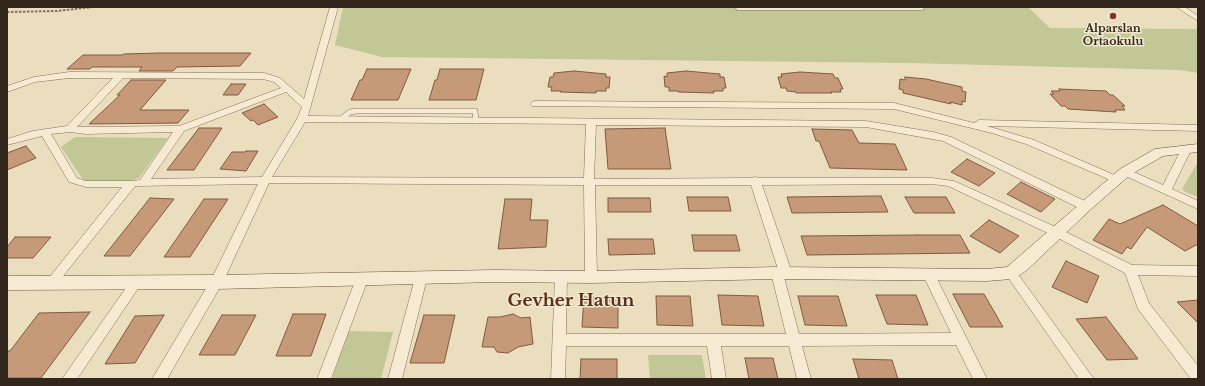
<!DOCTYPE html>
<style>
body{margin:0}
#map{position:relative;width:1205px;height:386px;overflow:hidden;background:#eadebf;font-family:"Libre Baskerville",serif}
canvas{display:block}
.frame{position:absolute;inset:0;border:8px solid #32271c;pointer-events:none}
</style>
<div id="map">
<canvas width="1205" height="386"></canvas>
<div class="frame"></div>
</div>
<script>
const ctx = document.querySelector('canvas').getContext('2d');
ctx.lineJoin = 'round';
function fillPath(path, color) { ctx.fillStyle = color; ctx.fill(path, 'evenodd'); }
const poly = rows => new Path2D(rows.map(r => 'M' + r).join(''));
function trace(path, color, width, dash) { ctx.strokeStyle = color; ctx.lineWidth = width; ctx.lineCap = dash ? 'butt' : 'round'; ctx.setLineDash(dash || []); ctx.stroke(path); }
function label(font, color, halo, rows, align = 'center') {
  ctx.font = font + ' "Libre Baskerville",serif'; ctx.lineWidth = 3; ctx.setLineDash([]); ctx.textBaseline = 'middle'; ctx.strokeStyle = halo; ctx.fillStyle = color; for (const [text, x, y, turn = 0] of rows) {
    ctx.save(); ctx.translate(x, y); ctx.rotate((+turn || 0) * Math.PI / 180); ctx.textAlign = isNaN(turn) ? turn : align; if (halo) ctx.strokeText(text, 0, 0); ctx.fillText(text, 0, 0); ctx.restore();
  }
}
fillPath(poly([
 [343,7,1028,7,1050,28,1198,29,1198,73,1179,70,909,63,382,57,335,45],
 [75,137,168,138,139,178,127,182,94,182,84,181,61,147],
 [1198,162,1198,197,1185,192,1182,189],
 [348,331,393,332,381,379,332,379],
 [648,355,702,355,706,379,650,379]
]), '#c1c795');
const building = poly([
 [158,53,251,53,240,66,177,67,173,71,139,71,142,67,92,67,90,69,67,69,83,55,122,55,124,54,158,53],
 [367,69,411,69,398,100,351,100,360,80,362,80,367,69],
 [440,69,484,69,476,100,429,100,435,80,437,80,440,69],
 [574,71,606,74,606,77,610,77,609,88,606,88,606,91,596,91,596,93,560,92,561,91,551,91,552,87,548,87,550,77,553,77,554,73,574,71],
 [686,71,720,74,720,77,724,77,726,88,723,88,723,91,713,91,714,93,678,92,678,91,669,91,669,87,665,87,664,76,667,77,667,73,686,71],
 [800,72,833,74,835,78,838,78,843,89,840,89,841,92,831,92,832,93,796,93,796,92,787,91,786,88,781,88,778,77,782,77,781,74,800,72],
 [905,77,926,79,962,87,962,91,966,92,965,102,962,101,962,105,950,102,951,104,903,93,903,90,899,89,900,79,905,80,905,77],
 [131,80,166,80,140,110,189,110,178,123,89,124,120,95,117,95,131,80],
 [231,84,246,84,238,95,223,95,231,84],
 [1059,89,1106,91,1110,95,1113,95,1125,106,1122,106,1125,110,1115,110,1116,112,1068,109,1065,106,1061,106,1050,94,1054,94,1051,91,1060,91,1059,89],
 [264,104,278,117,258,125,253,120,251,121,242,113,264,104],
 [199,128,222,128,194,170,167,170,199,128],
 [665,128,671,169,608,169,605,129,665,128],
 [812,129,852,130,859,143,895,144,907,170,830,168,819,141,816,141,812,129],
 [26,146,36,158,7,170,7,153,26,146],
 [246,151,258,151,246,171,220,169,232,152,245,152,246,151],
 [967,159,995,173,979,186,951,172,967,159],
 [1021,182,1055,199,1041,212,1007,194,1021,182],
 [881,196,888,212,792,213,787,197,881,196],
 [687,197,728,197,731,211,689,211,687,197],
 [905,197,946,197,955,213,914,213,905,197],
 [150,198,174,199,130,256,104,256,150,198],
 [608,198,650,198,651,212,608,212,608,198],
 [204,199,228,199,190,257,164,257,204,199],
 [505,199,532,199,530,220,548,220,546,247,498,249,505,199],
 [1163,205,1198,226,1198,244,1185,251,1147,227,1131,249,1127,247,1122,254,1093,240,1109,219,1120,224,1163,205],
 [989,220,1019,236,1000,253,970,236,989,220],
 [692,235,736,235,740,251,694,251,692,235],
 [917,235,960,235,970,253,807,255,801,236,917,235],
 [15,237,51,237,33,258,7,258,7,247,15,237],
 [608,239,653,239,655,254,609,255,608,239],
 [1066,261,1099,276,1087,303,1052,287,1066,261],
 [953,294,984,294,1003,327,970,327,953,294],
 [718,295,758,296,764,326,722,325,718,295],
 [876,295,916,295,928,325,887,324,876,295],
 [656,296,690,296,693,326,657,325,656,296],
 [798,296,838,296,847,326,805,325,798,296],
 [584,297,618,298,618,328,582,327,584,297],
 [1198,300,1198,323,1177,302,1198,300],
 [90,312,41,378,7,378,7,351,10,351,39,313,90,312],
 [293,314,326,314,311,356,276,356,293,314],
 [513,314,521,318,530,317,533,344,518,347,508,353,497,352,494,347,482,347,488,317,500,317,513,314],
 [164,315,135,363,105,364,135,316,164,315],
 [222,315,256,315,235,355,199,355,222,315],
 [424,315,455,315,444,363,410,363,424,315],
 [1106,317,1138,359,1107,360,1076,319,1106,317],
 [745,358,773,358,778,379,749,379,745,358],
 [581,359,617,359,617,379,580,379,581,359],
 [853,359,892,360,898,379,859,379,853,359]
]);
fillPath(building, '#c69978');
trace(building, '#7f5a40', 1);
const laneFar1 = poly([
 [738,8,922,8]
]);
const lane = poly([
 [340,120,350,112,356,111,475,111,476,121]
]);
const street = poly([
 [330,7,338,7,308,116,866,121,933,132,951,137,1089,203,1091,206,1089,209,1085,210,1081,209,943,141,866,127,596,125,594,179,751,178,755,177,759,178,932,178,954,181,1060,229,1132,265,1198,266,1198,276,1138,275,1149,303,1198,366,1198,379,1191,379,1138,309,1125,273,1052,235,948,186,932,184,762,185,792,273,790,276,784,277,799,334,951,333,923,275,925,272,929,270,933,272,935,275,987,379,973,379,956,345,802,346,811,379,797,379,789,346,721,346,726,379,712,379,707,346,566,346,565,379,551,379,555,276,557,273,561,271,565,273,567,276,566,334,786,334,771,273,773,270,778,269,751,185,595,185,597,277,595,280,591,282,587,280,585,277,584,185,269,183,223,282,167,379,152,379,211,280,258,184,135,186,56,285,52,287,48,285,46,282,48,279,122,187,86,187,69,182,42,136,7,145,7,139,33,131,67,126,113,78,69,78,35,82,7,92,7,86,34,77,69,72,264,73,280,78,304,99,330,7],
 [123,78,263,79,274,82,281,88,179,126,77,127,123,78],
 [286,92,302,107,297,119,262,177,151,179,184,131,286,92],
 [305,122,586,124,584,178,272,177,305,122],
 [70,132,86,134,173,132,140,180,133,181,86,181,77,178,51,134,70,132],
 [1176,7,1185,7,1198,16,1198,21,1176,7],
 [535,101,894,103,974,123,979,120,1198,125,1198,131,987,126,1034,140,1119,177,1120,179,1119,181,1115,182,1026,144,992,133,894,109,532,106,530,104,532,102,535,101],
 [1187,145,1192,148,1172,189,1198,201,1198,209,1121,174,1120,172,1121,170,1129,170,1163,185,1182,148,1187,145],
 [1011,268,1015,270,1094,379,1079,379,1007,276,1005,273,1007,270,1011,268],
 [421,273,425,275,427,278,402,379,388,379,415,278,417,275,421,273],
 [362,274,366,276,368,279,331,379,317,379,356,279,358,276,362,274],
 [137,276,141,278,143,281,141,284,77,379,62,379,133,278,137,276]
]);
const secondary = poly([
 [1198,144,1198,152,1163,156,1130,175,1090,210,1027,270,1017,277,1011,279,987,281,777,279,591,283,495,282,217,289,7,290,7,276,217,275,495,270,591,271,777,267,987,269,1007,267,1120,169,1155,149,1198,144]
]);
trace(laneFar1, '#826f59', 5);
trace(lane, '#826f59', 6);
trace(street, '#826f59', 1);
trace(secondary, '#63503c', 1);
trace(poly([
 [7,12,57,11,93,7]
]), '#826f59', 2, [2.5, 1.5]);
trace(laneFar1, '#f6ebd2', 4);
trace(lane, '#f6ebd2', 5);
fillPath(street, '#f6ebd2');
fillPath(secondary, '#f6ebd2');
for (const [x, y, r, color] of [
 [1113,16,4,"#8d2d2d"]
]) { const dot = new Path2D(); dot.arc(x, y, r, 0, 2 * Math.PI); ctx.fillStyle = color; ctx.fill(dot); trace(dot, '#f2e8ce', 1.5); }
label('bold 11px', '#32271c', '#f2e8ce', [
 ["Alparslan",1113,29],
 ["Ortaokulu",1113,42]
]);
label('bold 17px', '#5c2c1f', '#f2e8ce', [
 ["Gevher Hatun",571,301]
]);
</script>
